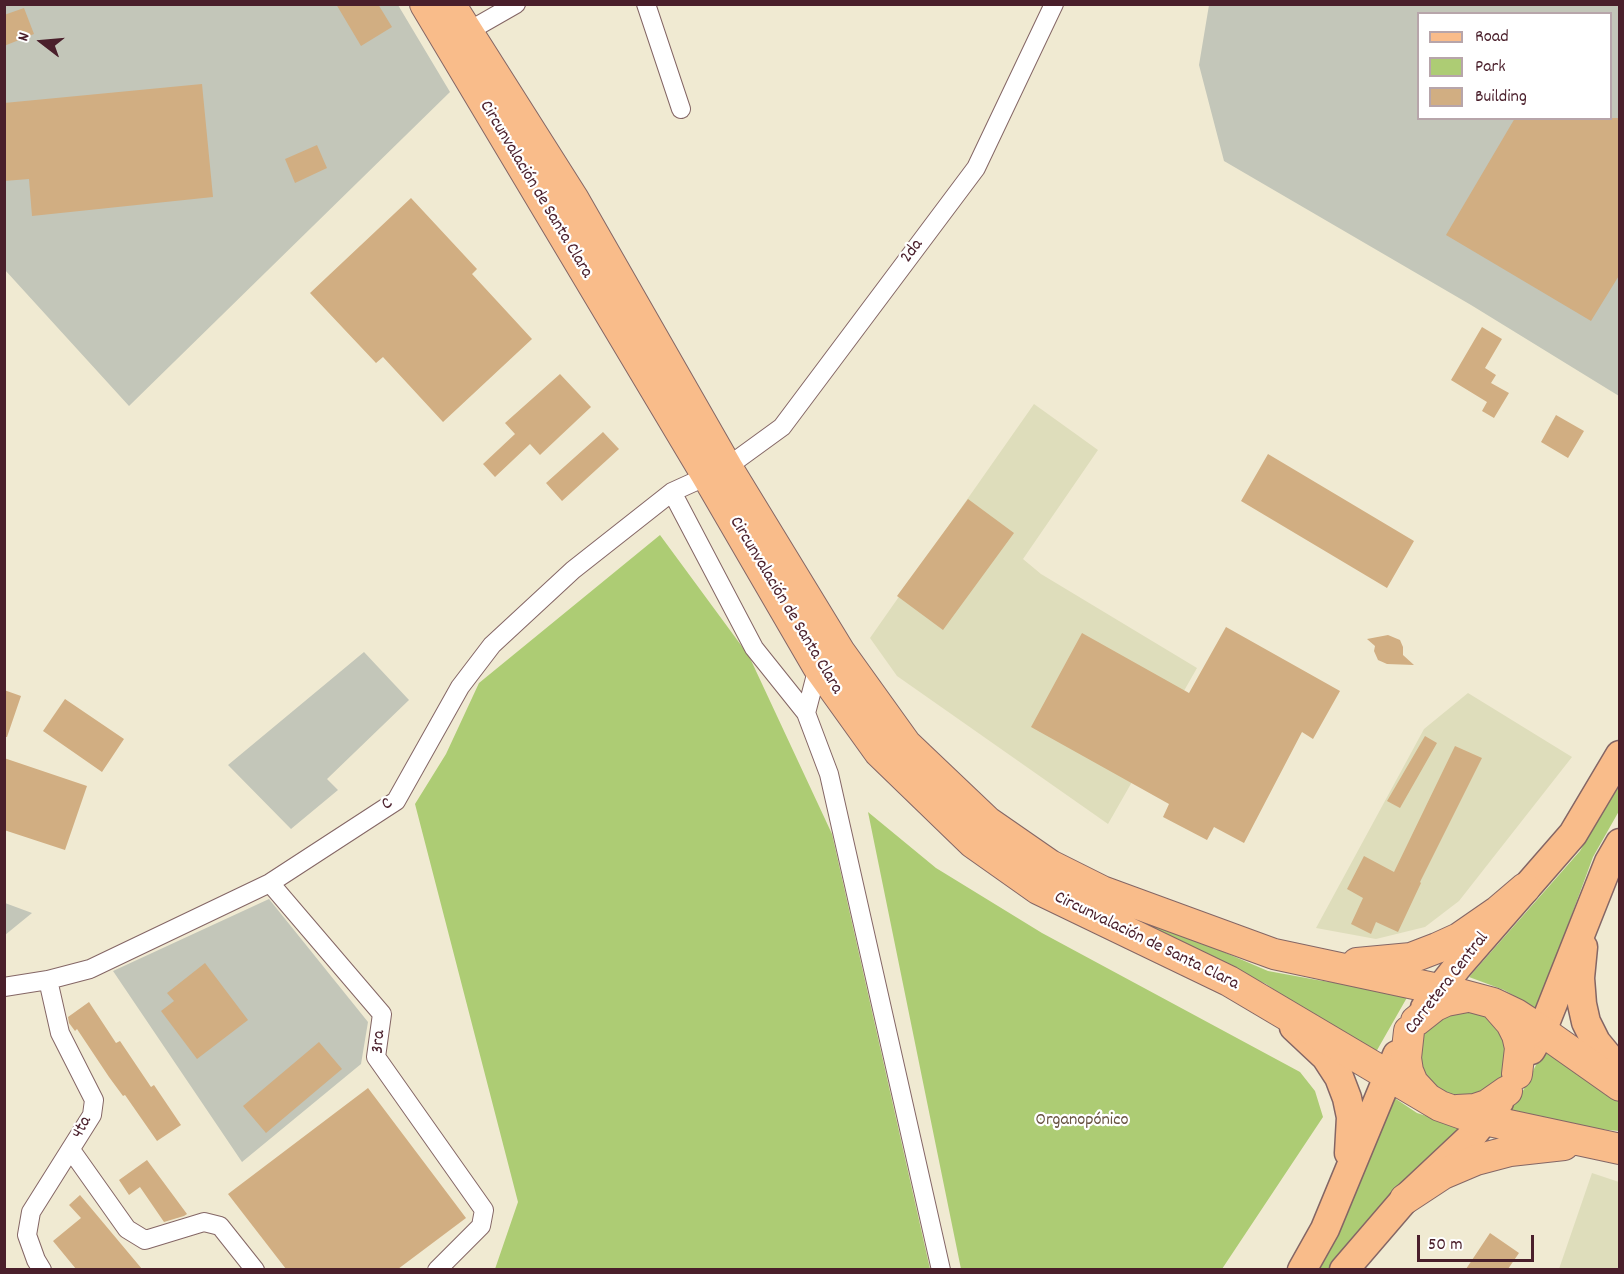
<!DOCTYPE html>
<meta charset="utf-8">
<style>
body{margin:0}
#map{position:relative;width:1624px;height:1274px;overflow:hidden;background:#f0ead2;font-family:Dekko,sans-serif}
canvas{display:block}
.frame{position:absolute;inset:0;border:6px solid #4a1f2b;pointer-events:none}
.legend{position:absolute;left:1417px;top:12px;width:195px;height:108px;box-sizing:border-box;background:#fff;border:2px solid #b7a5aa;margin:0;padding:8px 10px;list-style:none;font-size:18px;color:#4a1f2b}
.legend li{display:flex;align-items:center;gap:12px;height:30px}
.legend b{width:30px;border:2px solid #b7a5aa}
.north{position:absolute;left:12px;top:12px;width:60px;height:60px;-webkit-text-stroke:4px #fff;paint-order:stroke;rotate:286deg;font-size:16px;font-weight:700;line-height:24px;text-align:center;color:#4a1f2b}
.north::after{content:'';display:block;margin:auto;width:21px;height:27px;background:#4a1f2b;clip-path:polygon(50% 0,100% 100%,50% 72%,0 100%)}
.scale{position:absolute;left:1417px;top:1235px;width:117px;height:27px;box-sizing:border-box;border:3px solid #4a1f2b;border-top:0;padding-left:8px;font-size:18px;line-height:21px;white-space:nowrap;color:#4a1f2b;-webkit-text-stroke:4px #fff;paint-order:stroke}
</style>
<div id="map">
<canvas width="1624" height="1274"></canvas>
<div class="frame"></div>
<ul class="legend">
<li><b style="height:8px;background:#f9bc8a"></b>Road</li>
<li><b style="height:16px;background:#adcc74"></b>Park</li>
<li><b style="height:16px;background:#d1ae82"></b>Building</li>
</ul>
<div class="north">N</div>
<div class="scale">50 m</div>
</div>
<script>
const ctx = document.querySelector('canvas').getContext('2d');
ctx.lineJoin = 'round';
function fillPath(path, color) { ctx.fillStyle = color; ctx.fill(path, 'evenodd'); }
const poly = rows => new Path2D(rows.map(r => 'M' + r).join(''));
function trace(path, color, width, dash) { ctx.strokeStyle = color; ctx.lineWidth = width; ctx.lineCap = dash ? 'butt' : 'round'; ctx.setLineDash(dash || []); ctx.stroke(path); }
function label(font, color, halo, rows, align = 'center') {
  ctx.font = font + ' Dekko,sans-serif'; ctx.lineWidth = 4.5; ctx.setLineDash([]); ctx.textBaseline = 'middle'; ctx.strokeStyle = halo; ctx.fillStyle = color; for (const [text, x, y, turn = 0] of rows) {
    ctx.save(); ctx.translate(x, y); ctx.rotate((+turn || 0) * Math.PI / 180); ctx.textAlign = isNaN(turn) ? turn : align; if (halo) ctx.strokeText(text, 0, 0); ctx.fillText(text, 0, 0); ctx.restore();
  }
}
fillPath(poly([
 [1034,404,1098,450,1023,559,1041,574,1197,668,1108,824,897,676,870,638],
 [1468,693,1572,757,1459,901,1425,927,1376,939,1316,928,1424,729],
 [1592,1173,1619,1182,1619,1269,1559,1269]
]), '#deddbb');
fillPath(poly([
 [4,5,398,5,450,92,129,406,5,270],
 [1209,5,1619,5,1619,396,1471,305,1224,161,1199,65],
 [1418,14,1610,14,1610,118,1418,118],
 [364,652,409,700,327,779,338,790,291,829,228,765],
 [269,899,368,1022,361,1064,242,1162,113,971],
 [5,903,32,913,5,935]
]), '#c3c6b9');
fillPath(poly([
 [660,535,749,656,832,834,930,1269,495,1269,518,1202,415,804,446,754,479,683],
 [1619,784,1619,811,1593,857,1537,1009,1504,990,1469,977,1580,851],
 [868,812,936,868,1042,933,1300,1072,1315,1091,1323,1117,1222,1269,961,1269],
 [1060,882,1268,971,1317,980,1409,994,1372,1059,1266,984,1093,905],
 [1474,1005,1510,1035,1505,1081,1465,1104,1423,1084,1417,1074,1421,1027],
 [1544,1049,1619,1101,1619,1131,1505,1120,1524,1089],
 [1387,1093,1417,1113,1464,1128,1329,1269,1313,1270]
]), '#adcc74');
fillPath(poly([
 [336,4,378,4,392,27,361,46],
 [24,8,34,34,4,46,4,15],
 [202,84,213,197,32,216,29,179,4,181,4,103],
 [1515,118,1620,118,1620,274,1591,321,1446,235],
 [317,145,327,168,295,183,285,159],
 [411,198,477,269,472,274,532,339,443,422,383,357,376,363,310,293],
 [1482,327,1502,339,1485,368,1496,375,1491,383,1509,393,1494,418,1482,411,1487,402,1451,380],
 [560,374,591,407,540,455,530,444,495,477,483,464,515,434,505,423],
 [1556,415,1584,431,1568,458,1541,442],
 [603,432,619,449,562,501,546,483],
 [1268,454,1414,541,1387,588,1241,501],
 [968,499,1014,533,943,630,897,596],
 [1226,627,1340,691,1313,739,1302,732,1244,843,1214,827,1207,840,1163,817,1169,804,1031,727,1082,633,1189,693],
 [1388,635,1400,640,1403,647,1403,655,1414,665,1387,664,1378,660,1374,651,1375,646,1367,639],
 [4,690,21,696,7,737,4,737],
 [65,699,124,739,102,772,43,731],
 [1425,736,1437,743,1400,808,1387,801],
 [1455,746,1482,758,1420,882,1421,883,1398,932,1376,922,1371,934,1351,924,1363,898,1347,889,1364,856,1394,872],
 [4,758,87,786,65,850,4,830],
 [205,963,248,1020,197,1059,161,1011,174,1001,167,993],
 [89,1002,116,1043,120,1041,151,1087,154,1085,181,1125,157,1141,125,1095,123,1096,109,1077,77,1029,75,1031,69,1023,68,1017],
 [319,1042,342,1069,266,1133,243,1106],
 [368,1088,466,1218,398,1269,286,1269,228,1194],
 [147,1160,187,1214,184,1216,164,1222,140,1187,129,1195,119,1180],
 [80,1195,142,1269,76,1269,53,1241,81,1218,69,1205],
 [1490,1233,1519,1253,1508,1269,1466,1269]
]), '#d1ae82');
const minor = poly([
 [646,4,681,109],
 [467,32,516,4],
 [672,492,754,648,806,713],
 [818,667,806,713,829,774,941,1270],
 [270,883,382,1014,376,1057,484,1210,481,1226,437,1270],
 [4,987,48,980,90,969,270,883,396,801,460,687,492,645,573,570,672,492,727,467,782,427,976,168,1054,4],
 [71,1150,127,1229,145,1240,204,1222,220,1226,255,1270],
 [42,1270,36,1260,27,1235,31,1212,92,1115,94,1100,60,1033,48,980]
]);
const primary = poly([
 [1583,947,1580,978,1582,1004,1586,1022,1596,1042,1610,1059,1620,1067],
 [1425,1008,1458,966,1573,834,1620,755],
 [1294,1027,1326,1057,1339,1077,1347,1098,1351,1117,1349,1153],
 [1531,1050,1542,1031,1609,862,1620,843],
 [1302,1270,1325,1229,1397,1055],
 [1344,1270,1405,1199,1470,1138,1499,1102]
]);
const trunk = poly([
 [425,4,707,476,818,667,879,752,973,843,1038,889,1229,981,1440,1106,1471,1117,1620,1149],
 [450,4,573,198,727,467,840,652,906,744,988,822,1050,865,1102,891,1274,954,1452,992,1493,1003,1516,1014,1542,1031,1620,1086],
 [1357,963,1411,958,1437,948,1459,938,1498,911,1525,888],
 [1497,1007,1511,1023,1517,1035,1520,1048,1517,1074],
 [1416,1021,1435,1006,1446,1001,1467,997],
 [1409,1031,1406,1058,1408,1071,1413,1083,1427,1098],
 [1457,1110,1475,1109,1487,1105,1507,1091],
 [1405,1199,1443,1174,1476,1160,1510,1151,1564,1145]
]);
trace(minor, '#846665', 20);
trace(primary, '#846665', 31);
trace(trunk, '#846665', 32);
trace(minor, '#fff', 18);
trace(primary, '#f9bc8a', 28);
trace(trunk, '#f9bc8a', 30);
label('18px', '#4a1f2b', '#fff', [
 ["Circunvalación de Santa Clara",535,190,59],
 ["2da",913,252,-53],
 ["Circunvalación de Santa Clara",785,606,59],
 ["C",388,805,-38],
 ["Circunvalación de Santa Clara",1146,942,26],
 ["Carretera Central",1448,984,-52],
 ["3ra",380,1042,-87],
 ["4ta",83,1128,-62]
]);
label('18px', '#685341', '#fff', [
 ["Organopónico",1082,1122]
]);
</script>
